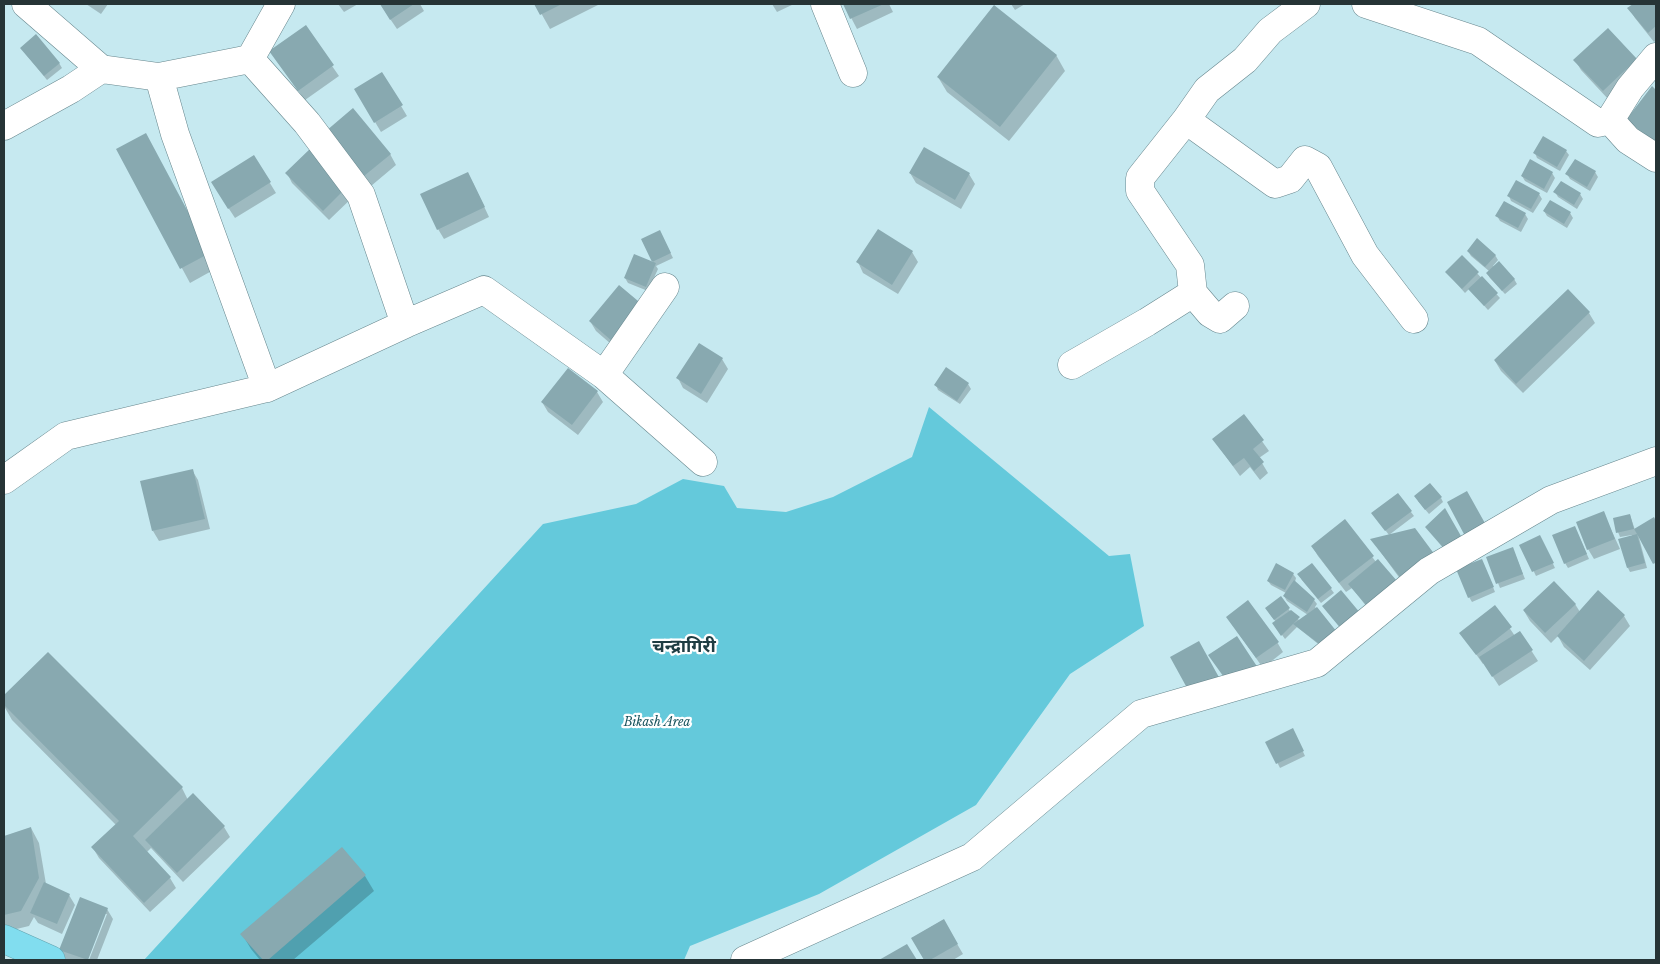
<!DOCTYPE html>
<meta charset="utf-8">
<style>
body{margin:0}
#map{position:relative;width:1660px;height:964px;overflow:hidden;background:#c6e9f0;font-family:"Libre Baskerville",serif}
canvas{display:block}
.frame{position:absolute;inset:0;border:5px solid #263436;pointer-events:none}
</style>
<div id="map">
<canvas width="1660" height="964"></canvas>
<div class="frame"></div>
</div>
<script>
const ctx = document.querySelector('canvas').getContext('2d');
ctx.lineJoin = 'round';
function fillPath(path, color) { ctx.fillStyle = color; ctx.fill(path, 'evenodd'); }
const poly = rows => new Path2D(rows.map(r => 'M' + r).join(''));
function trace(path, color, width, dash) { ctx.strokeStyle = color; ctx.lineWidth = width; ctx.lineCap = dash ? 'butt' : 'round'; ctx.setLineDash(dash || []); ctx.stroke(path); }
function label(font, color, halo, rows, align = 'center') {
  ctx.font = font + ' "Libre Baskerville","Noto Sans Devanagari",serif'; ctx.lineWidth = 4.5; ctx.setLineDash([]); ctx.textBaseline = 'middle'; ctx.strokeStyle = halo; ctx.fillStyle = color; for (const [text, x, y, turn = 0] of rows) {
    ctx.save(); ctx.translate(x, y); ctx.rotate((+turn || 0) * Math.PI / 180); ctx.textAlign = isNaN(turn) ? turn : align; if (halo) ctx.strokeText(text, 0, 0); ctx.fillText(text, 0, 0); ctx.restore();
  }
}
fillPath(poly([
 [929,407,1109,556,1130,554,1144,626,1070,674,976,805,819,894,690,946,684,960,144,960,543,524,636,504,683,479,724,486,737,508,786,512,833,497,912,457]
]), '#64c9db');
fillPath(poly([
 [86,4,108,4,101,14],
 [338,4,358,4,344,12],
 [380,4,420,4,424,11,397,29],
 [536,4,600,4,550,29],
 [772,4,794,4,777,12],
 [844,4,889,4,893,12,857,29],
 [1011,4,1025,4,1015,10],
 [1635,4,1656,4,1656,40,1654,42,1635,18,1629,8],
 [305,27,339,76,305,100,277,61],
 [21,48,59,63,62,68,47,80],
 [1056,55,1065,71,1009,141,947,92,938,77],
 [1575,60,1636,60,1609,100,1581,70],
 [382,74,407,116,381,132,356,90],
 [1652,88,1656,91,1656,147,1634,130,1628,120],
 [333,141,390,154,396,165,371,186],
 [118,150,217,268,190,283],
 [1566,151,1569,155,1560,171,1537,158,1535,153],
 [254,157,276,193,235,218,218,192],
 [1576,160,1595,172,1598,177,1590,191,1570,179,1567,174],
 [1531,161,1552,173,1555,178,1547,193,1525,181,1522,176],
 [287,173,355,195,329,220,292,183],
 [910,173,969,174,975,184,961,209,916,183],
 [473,183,489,217,444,239,438,229],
 [1555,192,1580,194,1583,199,1577,209,1558,197],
 [1539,194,1542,199,1533,213,1511,201,1509,196],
 [1505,202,1525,214,1528,219,1521,232,1500,221,1497,216],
 [1544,211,1570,213,1573,218,1567,228,1547,216],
 [662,236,673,258,656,266,658,269,648,291,628,283,625,278,654,264,642,240],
 [1468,251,1495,255,1498,260,1493,266,1514,279,1517,284,1505,294,1490,278,1487,273,1489,271,1471,256],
 [912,252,918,262,898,294,863,273,858,262],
 [1462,257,1500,298,1488,310,1469,289,1465,293,1446,272],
 [619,287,619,351,596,331,590,321],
 [1568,291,1589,313,1595,323,1523,393,1501,371,1495,361],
 [699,344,722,359,728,369,707,403,683,388,678,378],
 [568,370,597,392,603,402,578,435,548,412,542,402],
 [968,384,971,389,960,404,938,390,936,385],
 [1244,416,1269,451,1259,458,1268,473,1260,480,1250,467,1240,476,1214,440],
 [192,470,198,480,210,529,159,541,153,531],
 [1398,495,1414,516,1389,535,1376,518],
 [1441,498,1443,502,1429,514,1418,501],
 [1603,512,1620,549,1594,559,1588,549],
 [1630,515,1635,530,1654,519,1656,523,1656,566,1638,534,1647,568,1630,572,1628,568,1632,535,1620,537,1618,532],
 [1345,521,1376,562,1374,616,1352,588,1346,592,1318,556,1312,546],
 [1577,532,1589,559,1568,568,1565,563],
 [1372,540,1437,560,1406,587],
 [1542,541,1555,568,1536,576,1521,545],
 [1515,554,1525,579,1500,588,1488,558],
 [1484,565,1495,592,1472,602,1469,597],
 [1293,574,1296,578,1295,582,1314,600,1317,604,1315,607,1340,638,1322,647,1297,627,1285,639,1277,628,1276,622,1269,613,1281,598,1290,611,1300,621,1308,615,1287,601,1284,596,1286,593,1271,585,1268,581],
 [1301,579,1331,589,1334,593,1321,603],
 [1575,604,1580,612,1624,616,1630,626,1590,670,1564,647,1558,636,1551,643,1530,621,1524,611],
 [1495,607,1515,636,1520,633,1538,661,1499,686,1484,663,1483,664,1461,633],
 [1227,617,1277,642,1283,652,1263,668],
 [48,653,182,788,188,800,193,795,224,827,230,837,183,882,151,848,147,852,170,878,176,888,150,912,99,858,93,848,116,825,12,720,4,706,4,697],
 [1295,735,1305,756,1280,768,1267,742],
 [31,828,39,843,46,884,69,895,75,905,62,934,38,923,34,917,29,926,4,932,4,837],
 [342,848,365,876,374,891,293,960,260,960,251,949,242,934],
 [107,909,113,919,97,960,89,960,107,914,104,914,87,960,66,960,60,950],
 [943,920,963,954,953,960,925,960,912,938]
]), '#0003');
fillPath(poly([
 [380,4,414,4,390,20],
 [534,4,562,4,540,15],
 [843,4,884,4,850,19],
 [1633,4,1656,4,1656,26,1648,33,1627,8],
 [994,5,1057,55,1000,127,937,77],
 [306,25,334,65,298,91,269,51],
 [1608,28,1637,59,1603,91,1573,60],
 [36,34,60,63,44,76,20,48],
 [382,72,403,105,374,123,354,89],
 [1652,86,1656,90,1656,142,1626,120],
 [353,108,391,154,364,176,326,131],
 [146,133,210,253,180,269,116,149],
 [1543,136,1567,150,1557,167,1533,153],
 [313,146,350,184,323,211,285,173],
 [924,147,970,173,955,200,909,173],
 [254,155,271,182,228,209,211,182],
 [1530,159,1553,172,1544,189,1521,176],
 [1575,159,1596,171,1587,187,1565,174],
 [468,172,485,207,437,230,420,194],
 [1516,180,1540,193,1531,209,1507,196],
 [1561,181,1581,193,1574,205,1553,192],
 [1550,200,1571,212,1564,224,1543,211],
 [1504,201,1526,213,1518,228,1495,216],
 [878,229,913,251,892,285,856,262],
 [660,230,671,253,652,262,641,239],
 [1477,238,1496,255,1485,267,1467,251],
 [634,254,656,263,646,287,624,278],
 [1462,255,1479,272,1462,289,1445,272],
 [1499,261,1515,279,1502,291,1486,273],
 [1482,276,1498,293,1484,306,1468,289],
 [619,285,644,306,613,342,589,321],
 [1568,289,1590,312,1516,384,1494,360],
 [699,343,723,358,701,394,676,378],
 [946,367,969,383,957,401,934,385],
 [568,368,598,391,572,425,541,402],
 [1244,414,1264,440,1253,449,1264,462,1254,471,1244,458,1233,466,1212,439],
 [193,469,205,519,152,531,140,481],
 [1430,483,1442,497,1425,510,1414,496],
 [1467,491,1486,525,1465,536,1447,502],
 [1398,493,1412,511,1385,531,1371,513],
 [1445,508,1461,536,1446,551,1425,527],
 [1604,511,1615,539,1587,550,1576,522],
 [1630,514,1634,529,1616,533,1613,518],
 [1654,517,1656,521,1656,562,1653,564,1637,534,1645,563,1627,568,1618,539,1637,534,1634,529],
 [1345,519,1374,556,1339,583,1311,546],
 [1575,526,1587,554,1564,564,1552,535],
 [1415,528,1438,559,1400,577,1370,539],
 [1540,535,1554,563,1532,572,1519,545],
 [1513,547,1523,574,1496,584,1486,557],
 [1378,559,1397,581,1367,606,1348,584],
 [1482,559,1494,587,1468,598,1456,569],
 [1276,563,1294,573,1285,590,1267,581],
 [1312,563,1332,588,1318,599,1297,574],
 [1294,580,1315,599,1307,612,1283,596],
 [1554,581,1576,604,1545,633,1523,610],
 [1341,590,1361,614,1342,630,1322,606],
 [1598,590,1625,615,1584,661,1557,636],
 [1281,596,1290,608,1274,620,1265,608],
 [1248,600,1279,642,1256,658,1226,617],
 [1495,605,1512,627,1476,655,1459,633],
 [1317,607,1341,637,1318,643,1293,624],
 [1291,610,1300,617,1281,636,1272,623],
 [1520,631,1533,650,1492,677,1479,657],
 [1237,636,1260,671,1231,687,1208,655],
 [1199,641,1221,681,1192,697,1170,657],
 [48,652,183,787,133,836,171,877,144,903,91,847,119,821,4,705,4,695],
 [1293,728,1304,751,1276,764,1265,742],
 [193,793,225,826,177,873,145,840],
 [31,827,39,878,21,911,4,915,4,836],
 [342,847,366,875,268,960,263,960,240,934],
 [44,882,70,894,57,924,30,913],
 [80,897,108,908,88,960,59,950],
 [944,919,958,944,930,960,924,960,911,938],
 [907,944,917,960,879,960]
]), '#88a9b0');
const minor = poly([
 [26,4,101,69],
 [825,4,853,73],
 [1366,4,1478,41,1598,123,1610,120],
 [1656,57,1630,88,1610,120,1628,140,1656,158],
 [250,59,307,123,361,195,405,324],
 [159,77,175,134,267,388],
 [1186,120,1275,184,1290,179,1305,160,1318,167,1365,255,1414,319],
 [4,126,71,89,101,69,159,77,250,59,281,4],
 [1193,293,1210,313,1220,319,1235,306],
 [1072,365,1147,322,1193,293,1190,265,1140,191,1140,178,1186,120,1207,90,1245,60,1270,31,1306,4],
 [604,375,665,287],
 [4,480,66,436,267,388,405,324,484,290,604,375,703,462],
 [745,960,972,857,1141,714,1317,663,1429,571,1551,500,1656,461]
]);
const highway = poly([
 [4,939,51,960]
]);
trace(minor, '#66868d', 29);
trace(highway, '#61a2ae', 29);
trace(minor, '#fff', 28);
trace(highway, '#81ddef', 28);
label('italic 12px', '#18535d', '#fff', [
 ["Bikash Area",657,723]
]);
label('bold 18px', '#1f3d43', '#fff', [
 ["चन्द्रागिरी",684,647]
]);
</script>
